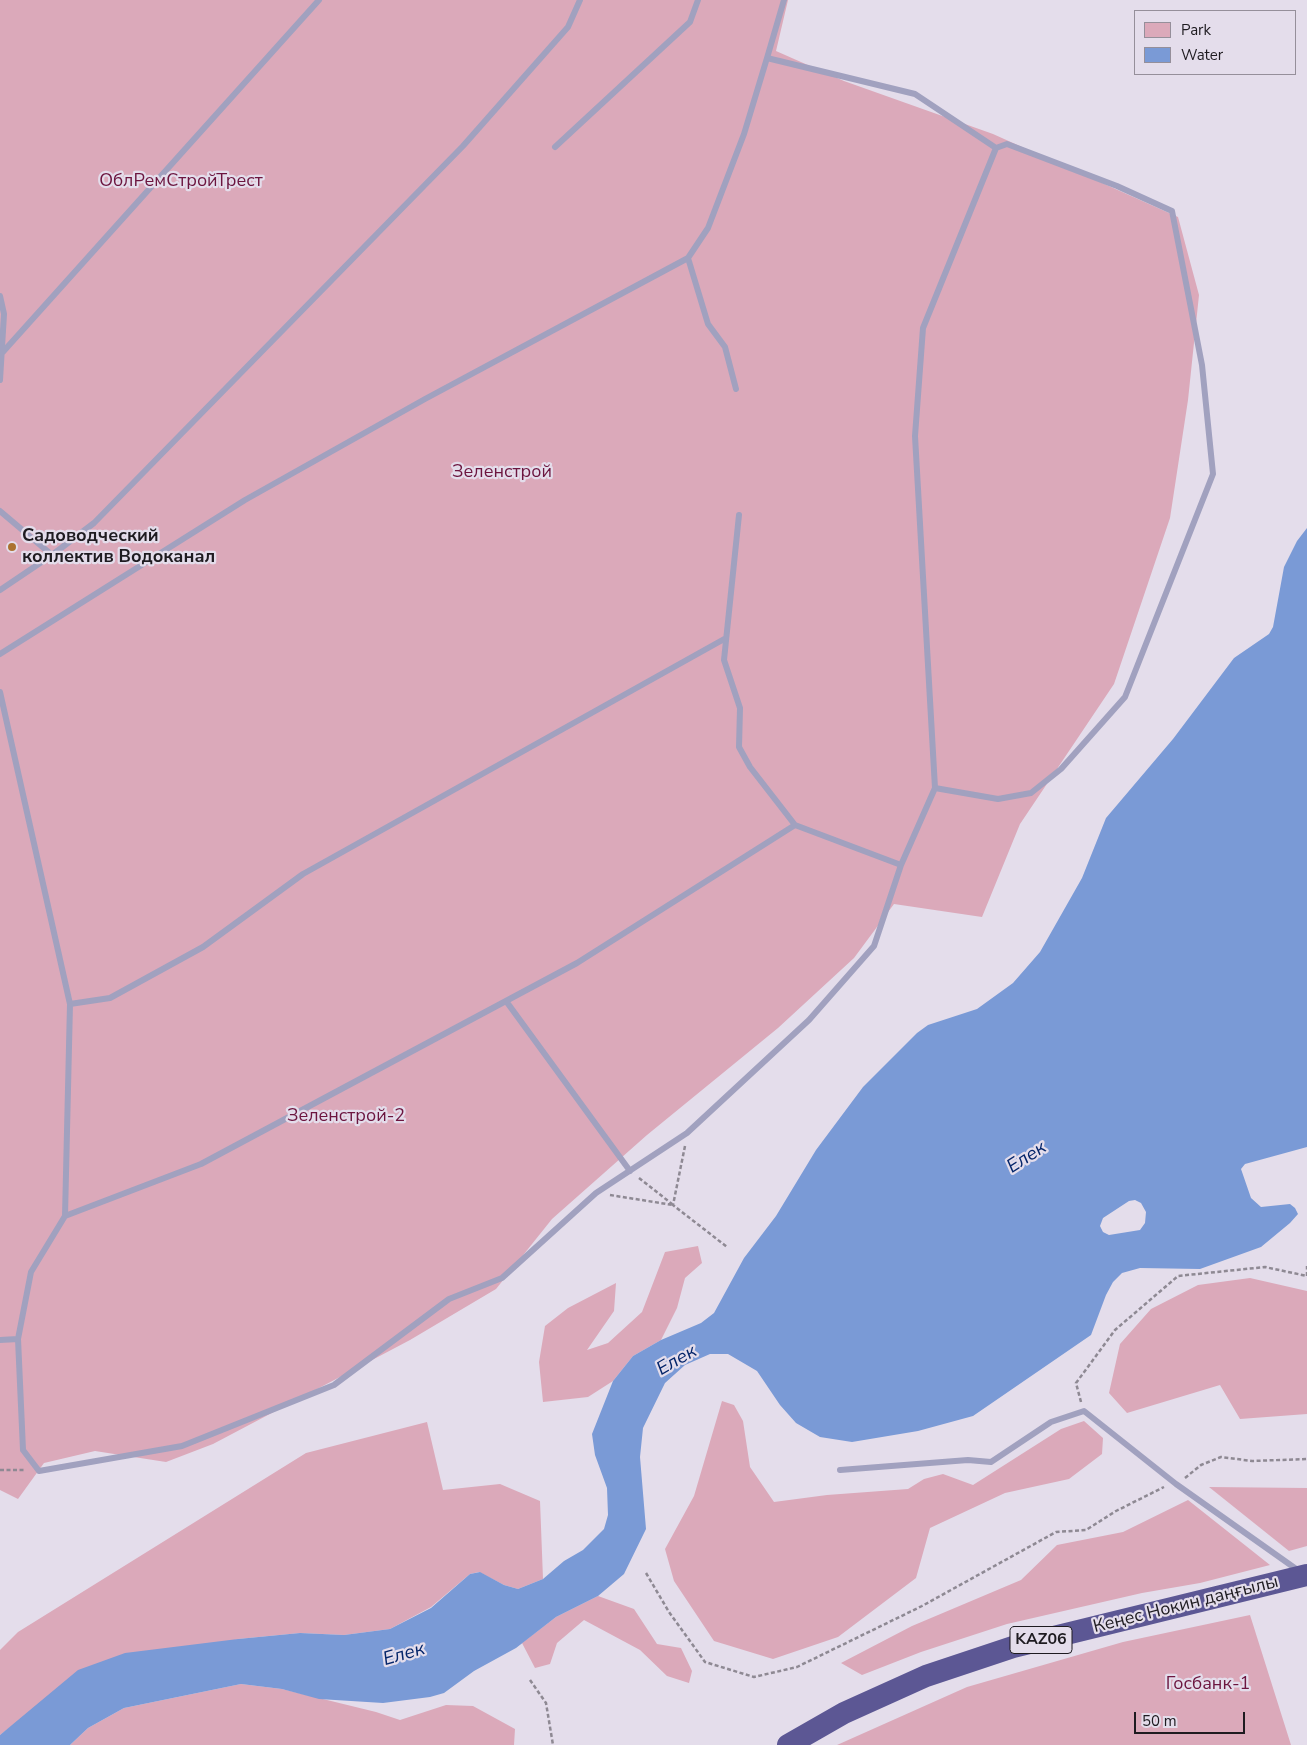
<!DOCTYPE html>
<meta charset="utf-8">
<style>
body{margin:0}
#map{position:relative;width:1307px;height:1745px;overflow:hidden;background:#e4ddeb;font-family:"Nunito Sans",sans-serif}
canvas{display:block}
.legend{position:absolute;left:1134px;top:10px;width:162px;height:65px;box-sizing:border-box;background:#e4ddeb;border:1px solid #958f9a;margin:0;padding:6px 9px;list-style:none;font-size:15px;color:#1e1b20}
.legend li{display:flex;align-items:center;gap:10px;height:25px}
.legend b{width:25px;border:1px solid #958f9a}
.scale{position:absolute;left:1134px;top:1712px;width:111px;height:22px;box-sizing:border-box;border:2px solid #1e1b20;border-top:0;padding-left:6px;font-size:15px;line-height:18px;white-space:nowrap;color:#1e1b20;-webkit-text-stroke:4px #e4ddeb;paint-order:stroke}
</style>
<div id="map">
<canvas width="1307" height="1745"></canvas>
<ul class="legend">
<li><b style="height:14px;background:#dba9ba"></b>Park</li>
<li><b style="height:14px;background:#7a9ad6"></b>Water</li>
</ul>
<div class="scale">50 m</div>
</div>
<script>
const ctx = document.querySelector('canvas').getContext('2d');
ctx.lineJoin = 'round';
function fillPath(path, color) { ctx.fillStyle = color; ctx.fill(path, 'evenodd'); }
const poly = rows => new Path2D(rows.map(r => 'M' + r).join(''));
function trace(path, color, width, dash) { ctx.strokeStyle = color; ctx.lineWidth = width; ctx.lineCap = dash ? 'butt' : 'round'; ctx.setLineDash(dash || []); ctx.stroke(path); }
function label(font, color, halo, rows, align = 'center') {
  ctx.font = font + ' "Nunito Sans",sans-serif'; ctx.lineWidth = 4.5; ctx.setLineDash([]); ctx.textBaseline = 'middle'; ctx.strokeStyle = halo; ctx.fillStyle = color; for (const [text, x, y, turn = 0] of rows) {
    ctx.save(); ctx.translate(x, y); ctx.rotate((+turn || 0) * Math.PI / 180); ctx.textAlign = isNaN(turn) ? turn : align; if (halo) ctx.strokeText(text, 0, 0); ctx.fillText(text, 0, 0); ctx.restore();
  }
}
fillPath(poly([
 [0,0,788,0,776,51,844,81,993,134,1178,217,1199,295,1188,400,1170,518,1114,684,1020,824,982,917,894,904,854,958,778,1028,647,1135,552,1219,496,1289,410,1340,213,1444,166,1462,95,1451,44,1463,18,1499,0,1490],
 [698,1246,702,1263,685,1278,677,1308,661,1340,633,1356,613,1381,588,1397,543,1402,539,1362,545,1326,568,1308,616,1283,614,1311,587,1350,608,1343,642,1312,665,1252],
 [1250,1278,1307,1291,1307,1414,1240,1419,1220,1385,1127,1413,1109,1393,1120,1344,1151,1309,1198,1285],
 [722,1401,734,1405,743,1421,750,1467,774,1502,827,1495,908,1489,924,1479,943,1474,973,1485,1061,1429,1084,1421,1103,1438,1102,1454,1069,1479,1005,1493,930,1528,916,1578,838,1637,773,1659,714,1641,674,1581,665,1549,694,1496],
 [427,1422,443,1490,500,1484,540,1501,543,1579,518,1589,504,1585,479,1572,470,1574,431,1607,390,1629,344,1635,300,1633,238,1639,38,1706,0,1735,0,1650,18,1632,306,1453],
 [1209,1487,1307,1488,1307,1546,1289,1551],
 [1188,1500,1270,1565,1200,1583,1142,1593,1007,1624,921,1652,862,1675,841,1663,912,1626,1021,1580,1057,1545,1123,1532],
 [598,1596,634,1609,657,1644,681,1648,692,1671,689,1683,667,1676,640,1650,584,1620,557,1643,550,1664,535,1668,522,1643,556,1617],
 [1250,1615,1291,1745,837,1745,967,1687,1123,1642],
 [241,1684,282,1689,376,1712,400,1720,446,1705,473,1706,515,1729,514,1745,70,1745,88,1728,124,1708]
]), '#dba9ba');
fillPath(poly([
 [1307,528,1307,1147,1245,1164,1241,1169,1251,1198,1261,1207,1290,1204,1295,1208,1298,1214,1290,1223,1261,1247,1200,1269,1140,1268,1122,1273,1113,1282,1106,1295,1091,1335,973,1416,918,1431,852,1442,820,1437,796,1423,780,1405,757,1371,728,1354,710,1354,685,1365,665,1383,643,1428,640,1457,646,1529,624,1574,598,1596,556,1617,516,1648,474,1671,444,1693,430,1697,383,1703,319,1699,282,1689,241,1684,124,1708,88,1728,70,1745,0,1745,0,1735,78,1670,125,1653,238,1639,300,1633,344,1635,390,1629,431,1608,470,1574,480,1572,504,1585,518,1589,543,1579,564,1561,583,1550,604,1529,608,1515,607,1488,595,1455,592,1434,613,1381,633,1356,661,1340,701,1323,714,1313,744,1258,776,1216,816,1150,863,1087,917,1033,928,1025,977,1009,1013,983,1040,952,1082,878,1106,818,1173,739,1234,658,1269,634,1273,627,1284,567,1297,541],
 [1135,1200,1141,1203,1146,1212,1145,1223,1140,1230,1109,1235,1103,1232,1100,1226,1103,1218,1129,1201]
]), '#7a9ad6');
trace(poly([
 [685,1146,673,1205,727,1247],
 [639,1178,672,1204],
 [610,1195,673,1205],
 [1307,1276,1307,1266],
 [1081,1402,1076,1383,1115,1330,1178,1276,1265,1267,1307,1276],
 [0,1470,25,1470],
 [1185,1478,1201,1465,1221,1457,1252,1461,1307,1459],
 [646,1573,669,1612,705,1662,754,1677,797,1667,922,1606,1056,1532,1086,1530,1116,1511,1164,1487],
 [530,1680,546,1703,553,1745]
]), '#8e8993', 2.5, [4, 2.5]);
trace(poly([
 [555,147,690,22,698,0],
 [0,296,4,314,0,380],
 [2,353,319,0],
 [736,389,725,347,708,324,688,258,708,228,744,134,767,58],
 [0,511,52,555],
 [739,515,724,660,740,708,739,747,750,767,795,825],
 [0,590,52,555,94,523,463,146,568,27,580,0],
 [0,654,245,500,425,399,688,258],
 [0,692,70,1004,65,1216,201,1164,577,963,795,825,901,865,935,788,915,436,923,328,996,148,915,94,767,58,784,0],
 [935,788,998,799,1031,793,1061,769,1125,697,1213,474,1202,365,1172,211,1117,186,1007,144,996,148],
 [506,1001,630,1171],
 [70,1004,110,998,203,947,303,874,726,638],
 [65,1216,31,1272,18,1339,23,1450,39,1471,182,1446,334,1385,449,1299,502,1278,596,1193,687,1133,809,1020,874,946,901,865],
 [0,1340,18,1339],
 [840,1470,968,1460,991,1462,1051,1422,1084,1411,1176,1484,1299,1571]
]), '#a1a1bf', 6);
trace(poly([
 [788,1745,844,1713,926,1676,1013,1647,1307,1575]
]), '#5c5794', 22);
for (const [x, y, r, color] of [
 [12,547,5,"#ab7230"]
]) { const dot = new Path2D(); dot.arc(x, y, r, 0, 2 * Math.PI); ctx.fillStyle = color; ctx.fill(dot); trace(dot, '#e4ddeb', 2); }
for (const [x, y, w] of [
 [1041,1640,62]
]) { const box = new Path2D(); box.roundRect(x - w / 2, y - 13.5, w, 27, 4); ctx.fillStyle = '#e4ddeb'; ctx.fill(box); trace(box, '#1e1b20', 1); }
label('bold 16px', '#1e1b20', null, [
 ["KАZ06",1041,1640]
]);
label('18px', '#6c153f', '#e4ddeb', [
 ["ОблРемСтройТрест",181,182],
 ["Зеленстрой",502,473],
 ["Зеленстрой-2",346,1117],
 ["Госбанк-1",1208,1685]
]);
label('bold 18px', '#1e1b20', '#e4ddeb', [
 ["Садоводческий",22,537],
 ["коллектив Водоканал",22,558]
], 'left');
label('18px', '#1e1b20', '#e4ddeb', [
 ["Кеңес Нокин даңғылы",1186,1605,-14]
]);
label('italic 19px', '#04256a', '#e4ddeb', [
 ["Елек",1027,1158,-33],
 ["Елек",677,1361,-30],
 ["Елек",404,1655,-16]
]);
</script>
